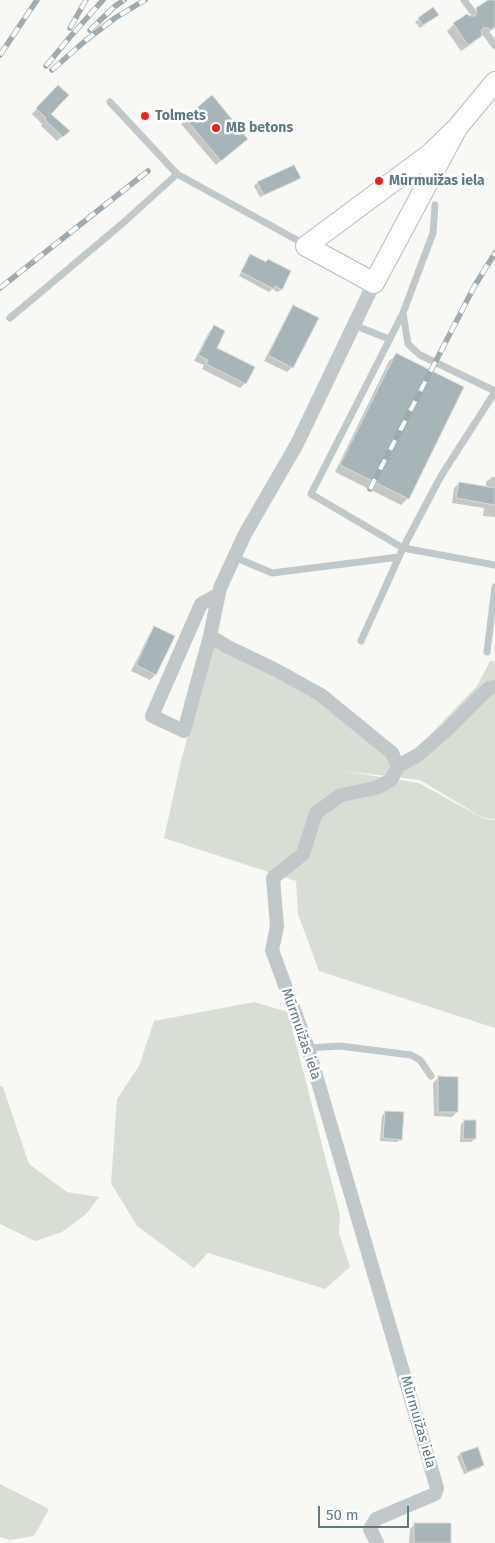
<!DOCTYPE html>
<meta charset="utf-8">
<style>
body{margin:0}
#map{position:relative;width:495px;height:1543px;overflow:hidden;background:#f8f8f5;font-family:"Fira Sans",sans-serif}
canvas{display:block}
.scale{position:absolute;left:318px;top:1506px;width:91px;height:22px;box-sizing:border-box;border:2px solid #607a83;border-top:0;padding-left:6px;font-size:15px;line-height:18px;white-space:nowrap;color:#607a83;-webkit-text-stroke:4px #fff;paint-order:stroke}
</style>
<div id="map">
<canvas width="495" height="1543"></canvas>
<div class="scale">50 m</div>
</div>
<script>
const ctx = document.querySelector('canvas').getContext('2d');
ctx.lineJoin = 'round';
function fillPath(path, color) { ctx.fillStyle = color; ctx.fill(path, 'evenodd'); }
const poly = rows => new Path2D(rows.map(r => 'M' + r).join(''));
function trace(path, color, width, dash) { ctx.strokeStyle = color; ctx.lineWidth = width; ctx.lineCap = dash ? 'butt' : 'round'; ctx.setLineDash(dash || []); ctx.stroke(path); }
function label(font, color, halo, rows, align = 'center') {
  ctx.font = font + ' "Fira Sans",sans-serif'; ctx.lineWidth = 5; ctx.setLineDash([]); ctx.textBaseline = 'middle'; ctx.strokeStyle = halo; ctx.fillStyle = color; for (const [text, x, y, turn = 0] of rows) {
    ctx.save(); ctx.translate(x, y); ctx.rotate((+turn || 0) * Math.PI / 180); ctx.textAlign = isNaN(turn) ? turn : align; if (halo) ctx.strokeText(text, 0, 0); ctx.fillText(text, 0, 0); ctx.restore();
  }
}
fillPath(poly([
 [215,643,313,692,406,760,477,686,490,661,495,661,495,819,483,818,420,780,343,771,419,783,484,819,495,820,495,1028,319,971,298,914,296,881,164,838,181,761,210,653],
 [254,1002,288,1012,340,1215,339,1233,350,1267,325,1289,208,1253,194,1268,137,1226,111,1183,117,1099,139,1066,154,1021],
 [0,1086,3,1087,29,1164,67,1192,99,1197,86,1214,62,1232,35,1241,0,1224],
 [0,1484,49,1509,34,1536,10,1540,0,1537]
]), '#d9ded4');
fillPath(poly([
 [491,0,495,0,495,28,483,36,481,35,473,43,461,51,447,31,454,24,469,17,477,9],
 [434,18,420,28,415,22,419,19],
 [58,86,49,114,68,131,57,141,41,126,42,124,32,114],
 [186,119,241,144,216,165,181,124],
 [300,178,296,181,260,197,254,186,257,183],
 [248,259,281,289,278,292,272,289,269,292,239,276],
 [294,307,292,367,287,372,264,361,289,312],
 [214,327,215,348,245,383,240,388,202,369,204,365,194,361,209,332],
 [396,355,408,498,401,505,335,472,389,361],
 [492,477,495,477,495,517,483,516,484,508,452,503,454,488,459,483,486,488,486,482],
 [155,628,173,637,155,675,150,680,131,671,150,633],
 [438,1078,457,1112,452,1117,434,1116,433,1083],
 [385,1112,401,1139,397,1142,380,1141,382,1116],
 [464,1121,475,1139,471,1142,460,1142,461,1124],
 [477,1449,483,1465,480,1468,464,1474,457,1457,460,1454],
 [415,1524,450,1543,409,1543,410,1529]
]), '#0003');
const building = poly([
 [488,0,495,0,495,27,491,30,488,28,483,28,481,31,482,36,468,45,453,23,467,14,470,16,475,16,477,13,476,8,488,0],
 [433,7,439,15,423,25,418,18,433,7],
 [58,85,69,95,51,114,70,131,63,137,45,120,46,118,36,108,58,85],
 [212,95,248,139,221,161,185,118,212,95],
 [294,165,301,178,264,195,257,182,294,165],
 [250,254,266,262,268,259,291,271,282,290,275,286,274,289,241,272,250,254],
 [293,305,319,318,293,368,268,355,293,305],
 [214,325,225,331,217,348,255,367,246,384,206,364,208,360,198,355,214,325],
 [396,353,464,387,409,499,340,465,396,353],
 [459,482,495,488,495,505,456,498,459,482],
 [154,626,175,636,156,675,136,665,154,626],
 [438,1076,458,1077,458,1112,438,1112,438,1076],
 [385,1111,404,1112,402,1140,383,1138,385,1111],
 [464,1120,476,1120,476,1139,463,1139,464,1120],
 [478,1447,484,1465,467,1472,460,1453,478,1447],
 [414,1523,451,1523,451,1543,414,1543,414,1523]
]);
fillPath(building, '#a7b4b8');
trace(building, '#dad9d7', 1);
const secondary = poly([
 [457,128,430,154,306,246,374,283,457,128,495,82]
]);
trace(secondary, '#b3bcbf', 22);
trace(poly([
 [464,0,472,11],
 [486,33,495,46],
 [110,102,177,174],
 [435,205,433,233,403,313,311,494,403,548,495,565],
 [403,313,408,344,420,355,495,391],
 [10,318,123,223,177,174,306,245],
 [354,325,389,339],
 [234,557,272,573,399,557],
 [361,641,403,548,441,476,495,392],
 [487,652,495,587],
 [308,1048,340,1046,411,1055,420,1060,431,1076]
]), '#c0c8ca', 7);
trace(poly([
 [219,594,201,604,152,716,184,731,210,636,220,588,245,534,297,444,374,283],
 [210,636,228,647,276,670,321,695,392,753,398,766,391,780,376,788,341,795,316,813,303,854,273,878,277,926,272,950,308,1048,437,1488,435,1494,376,1519,370,1529,377,1543],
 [398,766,418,755,447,730,489,688,495,687]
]), '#c0c8ca', 14);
trace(secondary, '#fff', 20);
const rail = poly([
 [70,28,86,0],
 [90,30,114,7,124,0],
 [0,55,37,0],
 [46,66,70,37,103,0],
 [52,70,85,41,115,18,145,0],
 [0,288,148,171],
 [370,489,474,287,495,253]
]);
trace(rail, '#9fabaf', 5.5);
trace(rail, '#fff', 4, [11]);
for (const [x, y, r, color] of [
 [145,116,5,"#f51f18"],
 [216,128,5,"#f51f18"],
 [379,181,5,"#f51f18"]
]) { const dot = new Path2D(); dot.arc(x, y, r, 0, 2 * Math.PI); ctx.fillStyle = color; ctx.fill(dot); trace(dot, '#fff', 2); }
label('bold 14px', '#607a83', '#fff', [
 ["Tolmets",155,116],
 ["MB betons",226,128],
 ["Mūrmuižas iela",389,181]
], 'left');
label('14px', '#607a83', '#fff', [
 ["Mūrmuižas iela",301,1034,71],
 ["Mūrmuižas iela",418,1422,74]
]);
</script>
